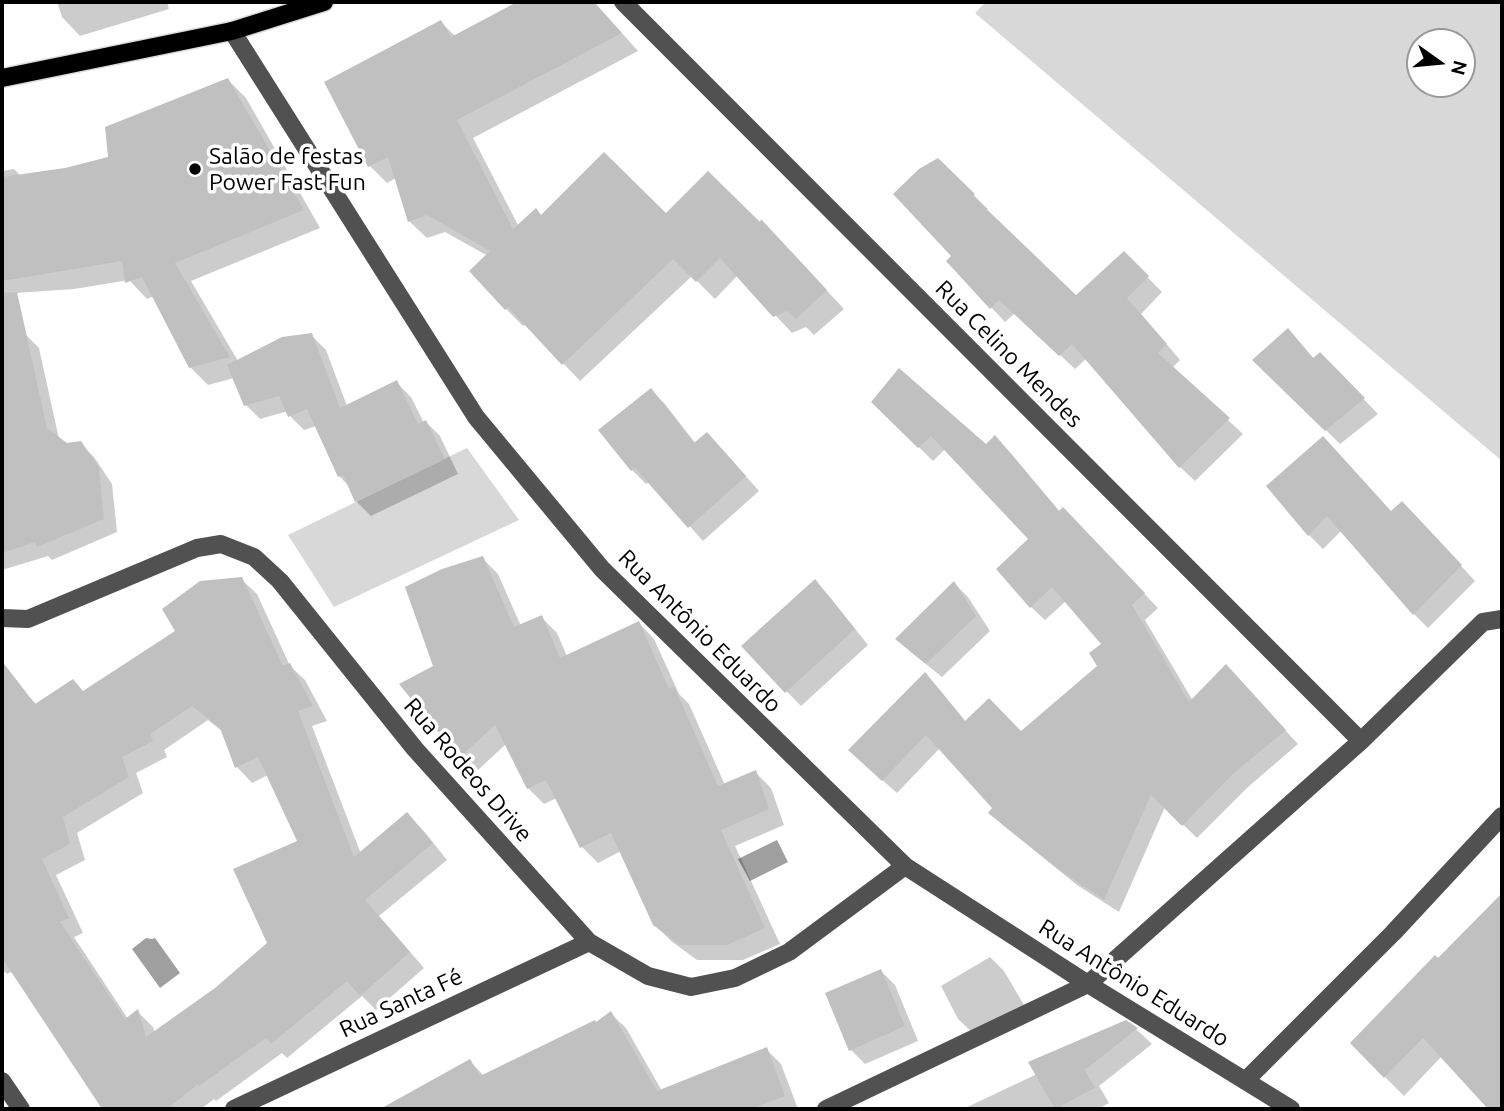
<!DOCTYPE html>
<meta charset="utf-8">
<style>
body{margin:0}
#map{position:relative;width:1504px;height:1111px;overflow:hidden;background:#fff;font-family:Ubuntu,sans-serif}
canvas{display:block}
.frame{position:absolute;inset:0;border:4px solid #000;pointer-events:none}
.north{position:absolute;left:1406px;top:28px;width:70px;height:70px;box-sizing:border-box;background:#fff;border:2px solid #999;border-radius:50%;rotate:105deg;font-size:19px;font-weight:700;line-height:28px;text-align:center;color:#000}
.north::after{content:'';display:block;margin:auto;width:24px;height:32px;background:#000;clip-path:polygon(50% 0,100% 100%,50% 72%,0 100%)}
</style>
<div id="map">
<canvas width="1504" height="1111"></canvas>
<div class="frame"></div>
<div class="north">N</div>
</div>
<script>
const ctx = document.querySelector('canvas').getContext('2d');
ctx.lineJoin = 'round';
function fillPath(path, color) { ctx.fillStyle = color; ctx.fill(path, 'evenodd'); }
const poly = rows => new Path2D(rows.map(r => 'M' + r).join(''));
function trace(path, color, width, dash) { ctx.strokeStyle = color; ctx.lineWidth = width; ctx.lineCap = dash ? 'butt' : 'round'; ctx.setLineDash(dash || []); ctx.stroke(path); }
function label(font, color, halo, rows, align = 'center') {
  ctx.font = font + ' Ubuntu,sans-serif'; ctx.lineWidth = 7; ctx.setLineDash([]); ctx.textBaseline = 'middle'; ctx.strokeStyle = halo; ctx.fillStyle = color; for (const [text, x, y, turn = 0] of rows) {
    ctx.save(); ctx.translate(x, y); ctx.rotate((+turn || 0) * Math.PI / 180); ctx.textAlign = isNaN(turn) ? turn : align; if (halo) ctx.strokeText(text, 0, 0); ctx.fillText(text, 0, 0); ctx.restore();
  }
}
fillPath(poly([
 [986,2,1502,2,1502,461,975,13],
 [1420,42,1462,42,1462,84,1420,84],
 [467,448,519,520,334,607,288,535]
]), '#d8d8d8');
fillPath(poly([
 [777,840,788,862,750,881,738,859],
 [146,938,152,939,155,938,180,973,160,988,132,949]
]), '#9f9f9f');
fillPath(poly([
 [57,2,167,2,169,9,80,36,62,17],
 [521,2,594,2,638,51,473,138,519,227,542,217,666,215,760,225,779,239,844,309,814,335,806,327,792,333,738,275,715,299,692,276,580,381,526,324,523,326,506,309,488,256,445,232,427,238,409,221,396,178,387,183,370,166,441,22,456,37],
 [228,80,246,98,320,228,191,281,238,361,311,335,326,350,347,406,397,383,411,397,424,423,426,422,440,436,458,474,371,516,356,501,350,487,339,476,316,426,304,430,290,416,288,411,260,419,246,405,234,378,208,385,190,367,154,296,147,299,129,280,74,289,2,294,2,171,14,169,21,176,66,169,110,158],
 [938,160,988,209,986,211,1076,297,1124,253,1162,292,1141,314,1180,360,1172,368,1243,434,1195,481,1180,467,1087,358,1075,369,1015,313,1005,322,948,261,953,256],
 [25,334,39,348,59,439,66,445,80,443,94,457,112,484,117,532,52,560,48,556,2,570,2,337],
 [1302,345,1314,359,1320,354,1378,414,1340,444,1255,360],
 [651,390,665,404,696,444,721,448,759,491,703,541,650,482,646,484,632,470],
 [873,402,986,446,995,438,1009,451,1060,512,1063,509,1158,608,1145,620,1193,701,1239,680,1298,744,1248,787,1197,838,1165,807,1119,912,1077,885,1004,826,990,813,994,808,940,748,897,793,864,764,925,675,939,689,966,722,1021,733,1099,666,1103,644,1066,601,1045,620,1031,607,1030,540,945,449,933,461],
 [1337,453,1391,513,1416,517,1475,581,1428,628,1414,614,1342,530,1323,549,1309,535],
 [482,558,498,574,521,626,541,617,557,633,567,656,639,623,654,639,679,694,689,704,725,785,755,772,771,788,784,825,735,846,780,944,743,960,697,960,671,941,654,924,621,851,598,863,582,847,557,798,544,804,528,788,506,744,478,770,461,750,457,749,441,733,435,666],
 [241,579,257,594,290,666,305,680,327,721,312,726,361,854,407,815,423,830,447,860,379,916,424,968,376,1010,362,996,287,1058,282,1053,216,1101,214,1099,201,1109,104,1109,16,977,11,972,7,974,2,969,2,760,27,747,2,721,2,691,19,686,37,705,85,693,177,632],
 [208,720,223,732,237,767,252,783,268,775,299,841,269,944,216,989,155,1033,153,1027,138,1012,128,1019,74,937,83,933,56,875,85,860,77,833,143,793,136,773,167,757,164,750],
 [815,582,829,596,868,645,801,706,743,647],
 [954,583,968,597,990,631,942,677,912,653,897,639],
 [1502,895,1502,1109,1490,1109,1442,1056,1404,1096,1385,1077,1438,961],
 [990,957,1004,971,1024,1005,973,1033,958,1019,941,986],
 [881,971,895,985,918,1041,865,1064,851,1050],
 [611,1014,626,1028,662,1091,766,1049,781,1064,798,1109,409,1109,403,1098,470,1061,484,1076,597,1024],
 [1125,1022,1137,1030,1152,1044,1099,1086,1109,1103,1098,1109,963,1109,1037,1074]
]), '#0003');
fillPath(poly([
 [517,2,594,2,622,33,457,120,513,229,536,208,541,215,604,152,666,213,708,171,760,222,761,219,827,290,796,319,787,311,773,317,720,258,696,282,673,259,562,365,508,307,505,310,469,271,490,251,427,215,408,222,388,157,368,167,324,82,441,20,451,37],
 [228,78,304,210,175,263,230,357,189,368,142,277,125,283,122,261,2,281,2,177,65,168,108,157,105,127],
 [938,158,975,194,973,196,1076,295,1124,251,1149,276,1127,298,1167,344,1158,353,1230,418,1179,468,1072,344,1059,356,999,300,990,309,946,261,951,256,893,194,919,169],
 [17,292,47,428,67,443,81,441,99,468,104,519,37,547,35,542,2,553,2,293],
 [1288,328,1313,358,1320,352,1365,398,1325,431,1252,360],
 [312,333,340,408,397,380,418,424,426,420,445,459,355,502,343,475,338,477,307,409,288,417,279,396,244,406,227,365,282,337],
 [899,368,986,444,995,435,1059,511,1063,507,1145,593,1132,605,1189,702,1226,664,1286,730,1234,773,1182,826,1151,795,1104,900,1061,871,988,813,992,808,926,735,882,781,848,750,925,672,965,721,989,698,1021,731,1097,666,1089,653,1101,644,1052,587,1030,608,996,569,1028,539,931,436,918,448,871,402],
 [651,388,694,443,707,432,746,476,688,528,635,468,631,471,598,430],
 [1323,436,1391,511,1402,501,1462,565,1413,615,1327,516,1308,536,1266,486],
 [483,556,514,627,542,615,560,658,639,621,669,689,674,686,718,786,756,770,769,809,721,830,765,928,727,945,680,945,653,925,611,833,580,848,546,780,527,789,495,725,462,755,452,737,440,734,399,684,433,666,405,587,442,569],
 [242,577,283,666,290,663,313,706,298,711,354,857,407,812,433,843,365,900,410,952,360,996,347,981,271,1044,266,1038,199,1086,198,1084,167,1109,102,1109,2,958,2,661,35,704,73,679,83,691,175,631,162,609,200,581],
 [192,706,220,728,235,768,258,757,297,841,233,869,267,943,215,988,146,1037,138,1009,125,1019,60,922,69,918,42,859,70,844,63,817,129,777,122,757,153,741,150,734],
 [815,579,855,629,785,693,741,646],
 [954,581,976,616,926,664,895,639],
 [1502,893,1502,1109,1488,1109,1423,1038,1384,1078,1350,1043,1435,955,1438,958],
 [881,969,905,1026,849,1051,825,993],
 [611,1011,657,1091,767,1047,785,1096,751,1109,380,1109,470,1059,480,1076,595,1020,596,1022],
 [1126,1020,1138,1028,1085,1070,1095,1088,1055,1109,1028,1062]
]), '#c0c0c0');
const major = poly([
 [2,78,232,31,324,2]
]);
trace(major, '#dbdbdb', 21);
trace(poly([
 [623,2,1361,741],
 [232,31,476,417,602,569,905,866,1088,984,1291,1109],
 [2,618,28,619,197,548,221,544,254,557,280,581,415,749,589,942,648,976,691,987,735,978,789,952,905,866],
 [2,1081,21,1109],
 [1245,1081,1393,933,1502,816],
 [234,1109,589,942],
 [826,1109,1088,984,1361,741,1483,622,1502,619]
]), '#515151', 18);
trace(major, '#000', 18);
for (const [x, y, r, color] of [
 [195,169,7,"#000"]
]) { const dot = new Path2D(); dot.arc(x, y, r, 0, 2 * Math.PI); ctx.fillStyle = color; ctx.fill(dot); trace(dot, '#fff', 2.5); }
label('23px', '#000', '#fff', [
 ["Salão de festas",209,156],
 ["Power Fast Fun",209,182]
], 'left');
label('23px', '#000', '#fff', [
 ["Rua Celino Mendes",1009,354,45],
 ["Rua Antônio Eduardo",700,631,45],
 ["Rua Rodeos Drive",468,770,49],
 ["Rua Antônio Eduardo",1134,983,32],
 ["Rua Santa Fé",401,1003,-25]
]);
</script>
